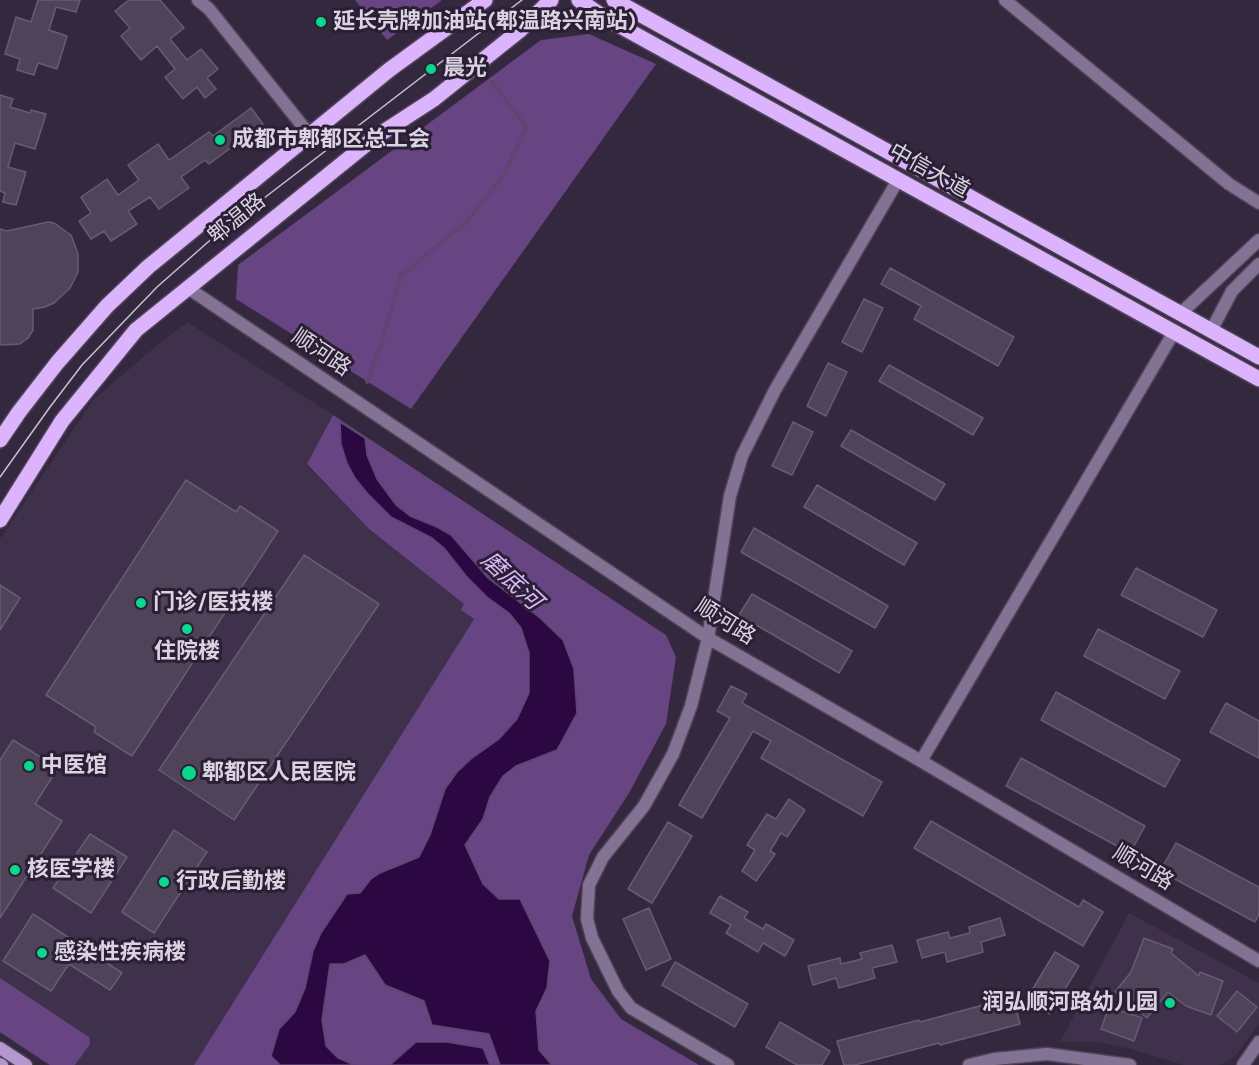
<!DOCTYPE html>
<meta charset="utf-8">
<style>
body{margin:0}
canvas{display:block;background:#34283e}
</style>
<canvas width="1259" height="1065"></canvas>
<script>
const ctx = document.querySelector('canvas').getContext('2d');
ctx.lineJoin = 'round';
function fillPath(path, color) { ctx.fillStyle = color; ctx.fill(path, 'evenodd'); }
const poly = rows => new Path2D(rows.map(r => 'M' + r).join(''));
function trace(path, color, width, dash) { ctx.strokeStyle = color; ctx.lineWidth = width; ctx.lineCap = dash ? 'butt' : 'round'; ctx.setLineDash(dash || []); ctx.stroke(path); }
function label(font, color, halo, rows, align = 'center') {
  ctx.font = font + ' Karla,"Noto Sans SC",sans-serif'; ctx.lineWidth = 6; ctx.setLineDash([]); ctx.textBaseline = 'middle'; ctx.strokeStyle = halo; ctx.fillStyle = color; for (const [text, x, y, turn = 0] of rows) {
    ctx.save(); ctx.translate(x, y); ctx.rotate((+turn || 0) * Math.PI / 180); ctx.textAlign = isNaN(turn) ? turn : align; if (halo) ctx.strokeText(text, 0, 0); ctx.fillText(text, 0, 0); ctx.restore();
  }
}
fillPath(poly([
 [187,322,333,415,307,465,369,529,464,604,474,619,194,1065,48,1065,0,1033,0,539,93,400,161,342],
 [1129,913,1259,983,1259,1023,1238,1053,1227,1062,1219,1065,1184,1065,1131,1049,1098,1042,1060,1042]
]), '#3f304c');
fillPath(poly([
 [355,0,442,0,387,40],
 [589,34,656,64,411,409,236,299,238,265,541,40],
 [333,415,666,635,676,657,666,724,629,793,589,855,572,916,591,979,621,1019,699,1065,194,1065,474,619,461,610,464,604,369,529,307,464],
 [0,978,89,1037,90,1044,75,1065,50,1065,0,1032]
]), '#674482');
const water = poly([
 [340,422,365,438,367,455,377,479,396,505,410,516,437,527,451,535,488,578,540,618,563,640,574,669,577,713,557,750,516,766,503,776,490,797,483,819,465,845,483,884,499,899,520,899,550,961,547,988,536,1011,539,1050,552,1065,500,1065,489,1034,432,1025,424,1001,385,985,365,955,344,964,330,964,322,1020,326,1046,338,1058,354,1065,280,1065,271,1056,279,1029,295,1012,305,988,313,951,321,933,347,894,360,893,371,879,380,873,419,857,430,835,445,789,457,772,471,759,499,739,517,719,529,693,529,653,521,628,509,613,487,597,467,577,444,548,432,538,391,517,367,493,355,478,347,463,341,444,340,422],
 [416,1042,447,1042,483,1048,490,1065,390,1065,416,1042]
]);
fillPath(water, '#2b0841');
trace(water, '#604571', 1.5);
trace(poly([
 [367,382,380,347,401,276,467,221,504,175,527,127,492,82]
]), '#604571', 4);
const building = poly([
 [38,0,80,0,76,12,56,7,49,30,67,36,57,69,38,63,34,75,17,70,20,59,5,54,16,17,31,22,38,0],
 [129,0,160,0,184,28,170,39,187,60,201,49,218,69,207,78,216,89,205,98,197,87,183,99,165,77,175,69,157,46,141,60,121,36,130,28,115,11,129,0],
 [0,95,13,99,10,107,30,113,31,110,46,114,35,149,15,143,8,167,26,172,16,205,3,202,5,193,0,191,0,95],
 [251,108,263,124,209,164,205,160,181,177,189,188,159,209,150,197,128,211,137,224,111,241,104,231,91,239,79,221,91,213,81,197,107,179,118,195,139,180,128,165,158,144,169,160,209,132,213,136,251,108],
 [48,222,54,223,71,235,78,254,78,272,70,288,54,303,45,307,33,309,33,330,28,338,20,344,0,345,0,229,7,231,48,222],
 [890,268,1014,337,998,366,914,319,921,306,881,284,890,268],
 [864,299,883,308,862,352,842,342,864,299],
 [828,363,847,372,826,416,807,406,828,363],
 [889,365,983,418,973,435,879,381,889,365],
 [793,422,813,432,792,475,772,466,793,422],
 [851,430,945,484,935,500,841,446,851,430],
 [186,480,236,512,240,506,278,531,132,756,94,732,96,727,46,695,186,480],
 [817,485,917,543,904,565,804,507,817,485],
 [754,528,888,606,875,628,741,552,754,528],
 [304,555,379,604,234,820,159,770,304,555],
 [1136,568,1217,610,1203,637,1121,595,1136,568],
 [0,585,20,598,0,630,0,585],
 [752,594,852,651,839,673,739,615,752,594],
 [1098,629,1180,671,1165,699,1084,656,1098,629],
 [731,686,747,694,742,703,882,782,863,816,761,758,771,741,753,731,702,818,679,805,730,718,717,711,731,686],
 [1056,692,1180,760,1165,787,1041,720,1056,692],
 [1226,703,1259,721,1259,758,1210,732,1226,703],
 [13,740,58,768,35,804,62,821,0,918,0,760,13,740],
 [1021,758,1145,826,1130,853,1006,786,1021,758],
 [789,799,805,810,787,837,781,833,770,851,775,854,756,881,742,871,755,850,747,845,767,814,776,819,789,799],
 [931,821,1079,907,1083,900,1103,912,1083,946,914,848,931,821],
 [668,822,692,836,652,903,628,889,668,822],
 [174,830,207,852,154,933,122,912,174,830],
 [90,834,127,857,91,913,53,888,90,834],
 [1176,843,1259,887,1259,914,1255,922,1160,871,1176,843],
 [720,896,748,912,744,918,763,929,766,924,794,940,785,956,763,943,758,952,726,933,731,925,710,913,720,896],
 [649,908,671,959,646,970,623,919,649,908],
 [33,914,122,973,110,990,69,964,51,991,3,961,33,914],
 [1000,918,1005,935,981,942,983,952,947,962,945,952,922,958,917,940,948,932,950,938,970,933,969,927,1000,918],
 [1144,938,1173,949,1171,953,1199,976,1200,972,1223,981,1211,1015,1186,1006,1168,992,1147,1018,1115,992,1131,972,1144,938],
 [892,945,897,962,872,968,875,978,839,988,836,978,813,985,808,966,840,958,841,964,862,959,860,953,892,945],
 [1055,952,1079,966,1050,1014,1026,1000,1055,952],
 [675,962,748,1004,735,1027,662,985,675,962],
 [1237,991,1257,1007,1237,1032,1217,1016,1237,991],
 [1013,997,1020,1024,940,1045,939,1043,855,1065,844,1065,837,1041,919,1020,920,1022,1013,997],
 [1109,1007,1142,1018,1134,1041,1101,1029,1109,1007],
 [780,1022,830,1051,822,1065,797,1065,766,1047,780,1022]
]);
fillPath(building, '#4f435a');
trace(building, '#675b73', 1.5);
const minor = poly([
 [198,0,209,9,309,134],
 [1005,0,1229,184,1259,203],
 [921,761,1174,332],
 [728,1065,631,1008,618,991,592,938,587,919,589,885,603,857,644,806,673,754,691,706,708,638,730,496,742,456,775,390,898,180],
 [969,1065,994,1059,1047,1054,1130,1065],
 [1243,1065,1259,1042]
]);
const tertiary = poly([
 [188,288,708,638,921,761,1259,961],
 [1180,314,1259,240],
 [1211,331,1232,291,1259,264]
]);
const secondary = poly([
 [0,1048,26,1065],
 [0,1064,2,1065]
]);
const primary = poly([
 [579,0,602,16,1259,379],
 [614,0,1259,357],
 [0,440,19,412,57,363,107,306,148,267,389,70,485,0],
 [0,520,62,421,136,330,374,138,434,99,519,31,551,0]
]);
trace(minor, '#4f4358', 15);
trace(tertiary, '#4f4358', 15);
trace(secondary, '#4f4358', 15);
trace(primary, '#4f4358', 18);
trace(minor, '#847295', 12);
trace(tertiary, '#847295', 12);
trace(secondary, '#b597cf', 12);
trace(primary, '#dbb4fd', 15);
trace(poly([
 [0,477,50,407,82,365,157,287,216,235,522,0]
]), '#c7c0cf', 1.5);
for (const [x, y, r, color] of [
 [321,22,6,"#05d98b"],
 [431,69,6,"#05d98b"],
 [220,140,6,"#05d98b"],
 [141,603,6,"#05d98b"],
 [187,629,6,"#05d98b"],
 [29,766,6,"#05d98b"],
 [189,773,8,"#05d98b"],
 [15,870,6,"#05d98b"],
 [164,882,6,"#05d98b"],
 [42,953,6,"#05d98b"],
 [1170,1003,6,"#05d98b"]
]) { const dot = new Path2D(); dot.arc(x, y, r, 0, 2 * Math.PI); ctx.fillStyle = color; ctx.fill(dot); trace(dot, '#2a1f34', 2); }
label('bold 22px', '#dad3e1', '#2a1f34', [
 ["延长壳牌加油站(郫温路兴南站)",333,22],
 ["晨光",443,69],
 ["成都市郫都区总工会",232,140],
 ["门诊/医技楼",153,603],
 ["住院楼",187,652,"center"],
 ["中医馆",41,766],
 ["郫都区人民医院",202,773],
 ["核医学楼",27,870],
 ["行政后勤楼",176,882],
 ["感染性疾病楼",54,953],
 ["润弘顺河路幼儿园",1158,1003,"right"]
], 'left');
label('22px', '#dad3e1', '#2a1f34', [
 ["中信大道",929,171,29],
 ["郫温路",237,219,-39],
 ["顺河路",321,353,34],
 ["顺河路",725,622,32],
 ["顺河路",1143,868,31]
]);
label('italic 24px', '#d9b7f7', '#2a1f34', [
 ["磨底河",511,581,43]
]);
</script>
